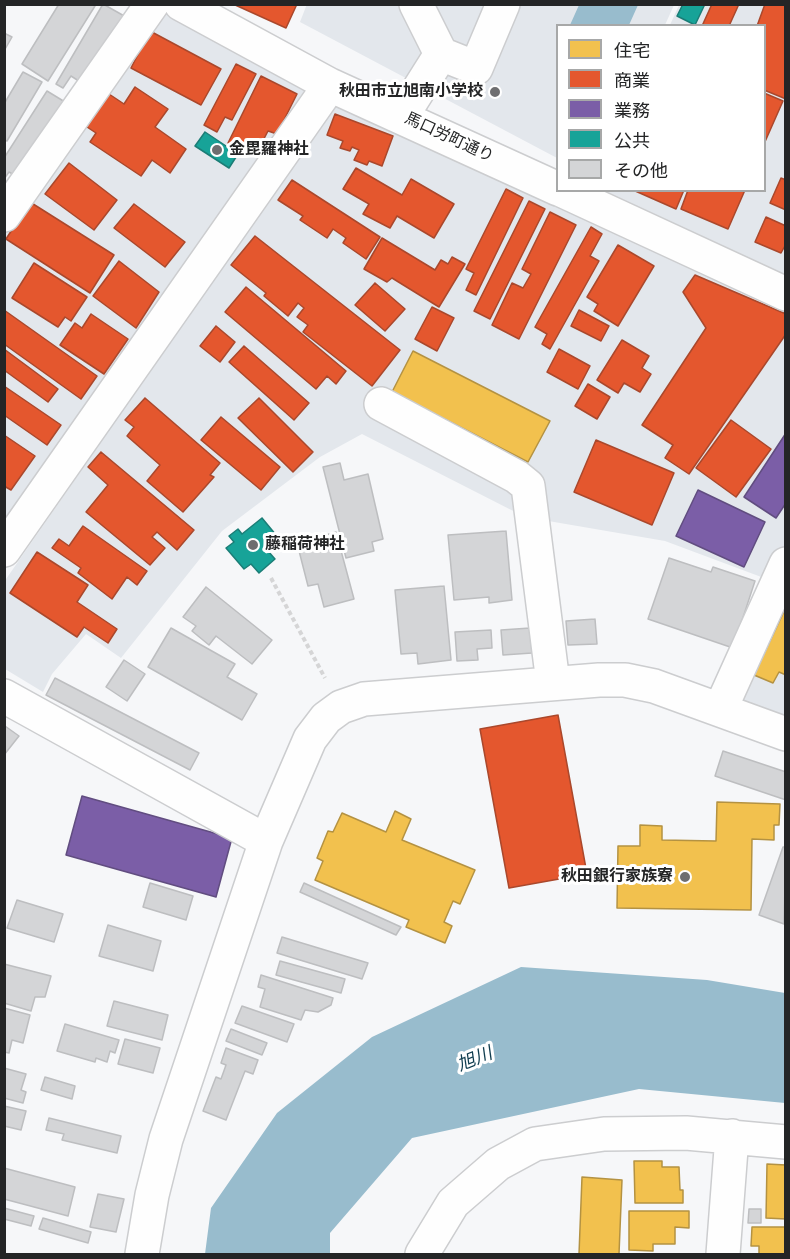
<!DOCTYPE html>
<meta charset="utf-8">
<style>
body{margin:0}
#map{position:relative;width:790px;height:1259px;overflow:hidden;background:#f6f7f9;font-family:"DejaVu Sans","Noto Sans JP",sans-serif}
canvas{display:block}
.frame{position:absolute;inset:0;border:6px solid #242526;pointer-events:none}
.legend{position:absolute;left:556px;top:24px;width:210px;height:168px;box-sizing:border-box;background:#fff;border:2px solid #a7a8a8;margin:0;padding:8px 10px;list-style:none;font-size:18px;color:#242526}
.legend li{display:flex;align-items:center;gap:12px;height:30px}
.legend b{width:30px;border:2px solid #a7a8a8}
</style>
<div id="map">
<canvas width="790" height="1259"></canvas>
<div class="frame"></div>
<ul class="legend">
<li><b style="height:16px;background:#f2c14e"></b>住宅</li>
<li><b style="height:16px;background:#e4572e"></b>商業</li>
<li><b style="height:16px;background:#7b5ea7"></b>業務</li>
<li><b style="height:16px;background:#17a398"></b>公共</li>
<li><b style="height:16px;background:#d4d5d7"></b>その他</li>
</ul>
</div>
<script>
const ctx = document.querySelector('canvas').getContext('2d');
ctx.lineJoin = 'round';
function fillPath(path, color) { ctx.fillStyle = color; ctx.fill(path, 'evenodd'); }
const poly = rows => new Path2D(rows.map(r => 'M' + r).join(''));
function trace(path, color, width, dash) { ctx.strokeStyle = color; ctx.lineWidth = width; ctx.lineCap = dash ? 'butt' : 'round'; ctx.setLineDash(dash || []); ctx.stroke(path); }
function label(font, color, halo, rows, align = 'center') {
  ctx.font = font + ' "DejaVu Sans","Noto Sans JP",sans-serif'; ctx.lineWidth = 6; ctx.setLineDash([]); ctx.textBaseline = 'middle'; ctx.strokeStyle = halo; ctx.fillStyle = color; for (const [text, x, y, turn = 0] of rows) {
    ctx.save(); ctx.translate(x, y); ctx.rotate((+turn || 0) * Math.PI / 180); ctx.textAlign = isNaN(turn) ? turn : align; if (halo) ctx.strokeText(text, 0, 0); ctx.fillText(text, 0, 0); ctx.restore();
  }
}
fillPath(poly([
 [307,4,674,5,665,25,558,26,557,158,300,22],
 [679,5,785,5,785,275,601,191,764,190,764,26,670,25],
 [159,7,316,88,5,520,5,223],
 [339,98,785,302,785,716,720,691,764,578,665,541,525,517,362,434,320,457,222,531,121,658,86,634,52,674,43,692,5,669,4,582]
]), '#e3e7ec');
fillPath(poly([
 [579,5,579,4,638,5,629,25,570,25],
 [521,967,707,980,785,993,785,1103,639,1089,412,1138,330,1233,330,1254,205,1254,211,1208,277,1113,372,1037]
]), '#98bccd');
const homes = poly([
 [413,351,550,421,528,462,392,392,413,351],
 [786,607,786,675,779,672,773,683,754,675,786,607],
 [717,802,780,804,779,825,774,825,774,840,752,839,751,910,617,908,618,846,640,846,640,825,662,826,662,840,716,841,717,802],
 [395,811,411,819,402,840,475,870,460,904,453,901,444,922,452,926,445,943,406,927,409,920,315,880,323,861,317,858,328,831,333,832,342,813,386,832,395,811],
 [634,1161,662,1161,662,1167,679,1167,680,1190,683,1190,683,1203,635,1203,634,1161],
 [767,1164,786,1165,786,1219,766,1218,767,1164],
 [582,1177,622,1180,619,1254,579,1254,582,1177],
 [629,1211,689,1211,689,1228,675,1227,675,1244,653,1244,653,1251,629,1250,629,1211],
 [752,1227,786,1227,786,1254,759,1254,759,1246,751,1246,752,1227]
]);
fillPath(homes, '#f2c14e');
trace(homes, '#b49242', 1.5);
const shops = poly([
 [233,4,297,4,286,28,233,4],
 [712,4,739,4,729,26,702,26,712,4],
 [765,4,786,4,786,99,764,90,764,26,757,26,765,4],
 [150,31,221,69,201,105,131,68,150,31],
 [236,64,256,74,232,120,225,117,217,132,204,125,236,64],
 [261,76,297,94,277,134,268,131,255,156,228,143,261,76],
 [135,87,168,109,155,127,186,149,170,173,152,160,141,176,90,142,96,133,84,125,106,92,124,104,135,87],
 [764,93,783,101,764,144,764,93],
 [335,114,393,136,382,166,369,161,367,165,354,160,359,150,352,147,350,151,340,148,343,141,327,135,335,114],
 [69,163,117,200,94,230,45,194,69,163],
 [356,168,402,195,411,179,454,204,434,238,397,216,390,228,363,214,369,204,343,189,356,168],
 [781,178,786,180,786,210,770,203,781,178],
 [292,180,380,237,366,259,343,243,346,238,333,229,327,238,300,220,303,216,278,200,292,180],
 [506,189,523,198,476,295,466,290,474,273,466,269,506,189],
 [633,190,684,190,676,209,633,190],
 [688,190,745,190,728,229,681,209,688,190],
 [529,201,545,209,490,319,474,311,529,201],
 [30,202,114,255,90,293,6,239,30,202],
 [134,204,185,242,165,267,114,228,134,204],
 [550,212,576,225,519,339,492,325,512,283,523,288,531,274,522,269,550,212],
 [766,217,786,226,786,244,781,253,755,242,766,217],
 [591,227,602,234,590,256,599,261,550,349,542,344,547,334,535,327,591,227],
 [255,236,400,350,372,386,303,332,308,325,297,317,304,308,298,303,288,316,264,296,266,293,231,265,255,236],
 [382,238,435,270,441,260,448,264,452,257,465,264,439,307,392,278,387,282,364,269,382,238],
 [618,245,654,266,618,326,594,311,598,304,587,297,618,245],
 [119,261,159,292,136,328,93,296,119,261],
 [34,263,87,297,71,321,65,317,58,327,12,298,34,263],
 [695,275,786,314,786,334,689,474,665,458,673,445,642,425,706,328,683,292,695,275],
 [375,283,405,309,385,331,355,305,375,283],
 [246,287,346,371,336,384,327,376,316,389,225,312,246,287],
 [432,307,454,318,437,351,415,339,432,307],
 [4,310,97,376,81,399,4,344,4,310],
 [579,310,609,326,601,341,571,326,579,310],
 [91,314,128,339,104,374,60,345,75,323,82,328,91,314],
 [216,326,235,342,220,362,200,346,216,326],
 [622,340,649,356,642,368,651,374,640,392,624,383,618,393,597,380,622,340],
 [244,346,309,403,294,420,229,362,244,346],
 [4,349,58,389,48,402,4,370,4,349],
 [559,349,590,366,578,389,547,372,559,349],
 [588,384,610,397,597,419,575,406,588,384],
 [4,386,61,425,47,445,4,415,4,386],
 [145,398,220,463,210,475,214,477,183,512,147,481,160,465,127,436,134,427,125,420,145,398],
 [259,398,313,452,293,472,238,418,259,398],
 [221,417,280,467,261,490,201,440,221,417],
 [731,420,771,449,736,497,696,468,731,420],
 [4,435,35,456,11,490,4,486,4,435],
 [596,440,674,473,652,525,574,492,596,440],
 [101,452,194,530,177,550,157,532,152,537,165,548,150,565,86,512,108,485,88,467,101,452],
 [83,526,147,571,137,585,127,577,112,599,78,573,81,568,52,548,59,539,69,546,83,526],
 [37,552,88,585,77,602,117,629,108,643,84,627,77,637,10,593,37,552],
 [558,715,587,874,509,888,480,729,558,715]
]);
fillPath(shops, '#e4572e');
trace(shops, '#aa482c', 1.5);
const offices = poly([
 [786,433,786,503,776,518,744,497,786,433],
 [698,490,765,522,744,567,676,536,698,490],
 [82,796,232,838,216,897,66,855,82,796]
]);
fillPath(offices, '#7b5ea7');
trace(offices, '#614d80', 1.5);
const public = poly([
 [683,4,705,4,695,25,677,16,683,4],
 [205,132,238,154,229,168,195,146,205,132],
 [262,518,281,541,268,551,275,559,259,573,251,564,244,569,226,548,234,542,229,536,238,529,242,534,262,518]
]);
fillPath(public, '#17a398');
trace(public, '#1b7d76', 1.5);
const building = poly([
 [59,4,91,4,95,6,48,81,22,64,59,4],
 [103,4,126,17,85,85,71,76,63,88,56,84,103,4],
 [4,33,12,37,4,51,4,33],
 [23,72,42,82,7,141,4,140,4,104,23,72],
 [47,91,65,102,18,177,9,172,4,179,4,158,47,91],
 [340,463,344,480,368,474,383,539,372,542,374,551,346,558,323,467,340,463],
 [506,531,512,600,489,603,489,597,454,600,448,535,506,531],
 [336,532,354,599,324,607,318,584,308,586,297,543,336,532],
 [669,558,711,572,713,567,755,581,733,648,648,619,669,558],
 [444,586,451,660,418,664,417,653,401,654,395,590,444,586],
 [206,587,272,640,252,664,216,636,209,645,192,631,196,626,183,617,206,587],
 [595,619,597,644,568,645,566,621,595,619],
 [171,628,235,664,227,677,257,694,242,720,148,667,171,628],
 [530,628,532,653,503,655,501,630,530,628],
 [491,630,492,648,477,649,478,660,457,661,455,632,491,630],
 [124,660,145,674,127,701,106,687,124,660],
 [55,678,199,753,190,770,46,695,55,678],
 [5,726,19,736,4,755,4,726,5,726],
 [723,751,786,772,786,800,715,776,723,751],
 [783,847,786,847,784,924,759,915,783,847],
 [150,883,193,896,186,920,143,907,150,883],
 [304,883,401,927,396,935,300,892,304,883],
 [17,900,63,914,54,942,7,928,17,900],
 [108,925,161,941,153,971,99,956,108,925],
 [282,937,368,963,362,979,277,953,282,937],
 [280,961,345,979,341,993,276,975,280,961],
 [4,964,51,976,45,997,35,997,31,1011,4,1003,4,964],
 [261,975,333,998,331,1005,318,1012,305,1010,301,1020,260,1007,265,989,258,987,261,975],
 [114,1001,168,1015,162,1040,107,1026,114,1001],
 [242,1006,294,1024,287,1042,235,1023,242,1006],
 [4,1008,30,1015,23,1043,12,1040,9,1053,4,1052,4,1008],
 [65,1024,119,1040,115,1053,110,1051,107,1062,96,1058,95,1062,57,1051,65,1024],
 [231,1029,267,1043,262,1055,226,1041,231,1029],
 [125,1039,160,1048,153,1073,118,1064,125,1039],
 [226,1048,258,1060,253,1074,245,1071,226,1120,203,1111,216,1077,221,1079,226,1065,221,1063,226,1048],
 [4,1068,26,1074,21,1090,26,1092,23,1103,4,1098,4,1068],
 [45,1077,75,1086,72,1099,41,1090,45,1077],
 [4,1106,26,1111,21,1130,4,1126,4,1106],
 [49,1118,121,1136,117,1153,62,1140,64,1134,46,1130,49,1118],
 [4,1168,75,1187,68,1216,4,1199,4,1168],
 [98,1194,124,1199,116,1232,90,1227,98,1194],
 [4,1208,34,1216,31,1226,4,1219,4,1208],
 [749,1209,761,1209,761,1223,748,1223,749,1209],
 [43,1218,91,1232,88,1243,39,1229,43,1218]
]);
fillPath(building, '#d4d5d7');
trace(building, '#bdbec0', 1.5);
const minor = poly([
 [181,4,330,85,558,189],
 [416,4,441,54,476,68,503,4],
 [402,116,441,54],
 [561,190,786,294],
 [4,215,152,4],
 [381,404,517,477,528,486,553,683],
 [4,550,330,85],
 [4,696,266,841],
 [720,710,786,564],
 [142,1254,152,1195,166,1139,266,841,310,739,326,718,341,707,364,699,599,680,625,680,654,686,786,734],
 [422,1254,453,1203,498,1164,535,1144,604,1134,686,1133,786,1142],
 [723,1254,732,1136]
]);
trace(minor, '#cccdcf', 36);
trace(poly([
 [271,578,325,678]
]), '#d5d5d6', 4, [4.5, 3]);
trace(minor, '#fefefe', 33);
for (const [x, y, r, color] of [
 [495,92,6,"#6e6e70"],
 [217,150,6,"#6e6e70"],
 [253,545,6,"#6e6e70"],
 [685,877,6,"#6e6e70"]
]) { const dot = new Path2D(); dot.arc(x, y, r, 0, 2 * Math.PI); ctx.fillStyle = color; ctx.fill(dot); trace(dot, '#fff', 2); }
label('bold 16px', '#242526', '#fff', [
 ["秋田市立旭南小学校",483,92],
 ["金毘羅神社",229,150,"left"],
 ["藤稲荷神社",265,545,"left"],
 ["秋田銀行家族寮",673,877]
], 'right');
label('16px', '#242526', '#fff', [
 ["馬口労町通り",449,138,25]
]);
label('italic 18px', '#103d4f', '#fff', [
 ["旭川",475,1060,-22]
]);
</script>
